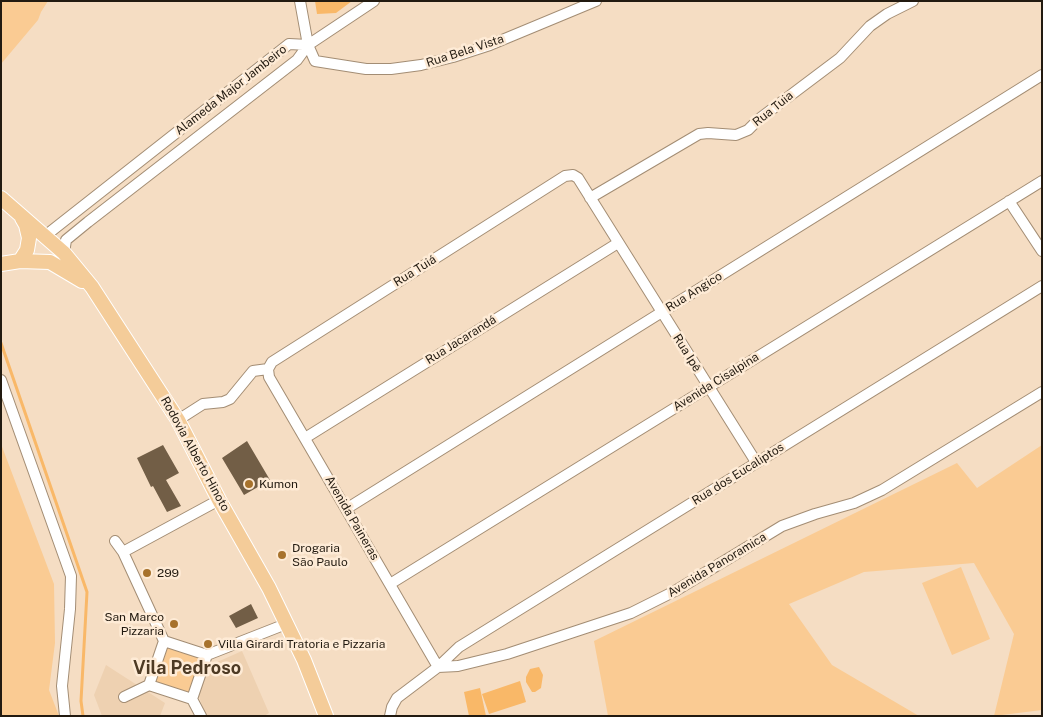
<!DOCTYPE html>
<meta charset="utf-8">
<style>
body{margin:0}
#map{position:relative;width:1043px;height:717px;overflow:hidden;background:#f5ddc3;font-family:"Public Sans",sans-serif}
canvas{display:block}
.frame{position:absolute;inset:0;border:2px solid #221a10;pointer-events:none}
</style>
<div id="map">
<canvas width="1043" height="717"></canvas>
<div class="frame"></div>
</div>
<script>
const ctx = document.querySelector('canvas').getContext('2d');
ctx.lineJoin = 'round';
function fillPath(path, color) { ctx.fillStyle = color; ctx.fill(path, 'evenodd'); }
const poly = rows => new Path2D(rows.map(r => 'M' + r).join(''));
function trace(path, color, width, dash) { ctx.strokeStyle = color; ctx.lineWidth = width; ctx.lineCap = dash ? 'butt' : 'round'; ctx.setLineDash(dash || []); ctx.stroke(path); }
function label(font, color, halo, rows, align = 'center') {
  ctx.font = font + ' "Public Sans",sans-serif'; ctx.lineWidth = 5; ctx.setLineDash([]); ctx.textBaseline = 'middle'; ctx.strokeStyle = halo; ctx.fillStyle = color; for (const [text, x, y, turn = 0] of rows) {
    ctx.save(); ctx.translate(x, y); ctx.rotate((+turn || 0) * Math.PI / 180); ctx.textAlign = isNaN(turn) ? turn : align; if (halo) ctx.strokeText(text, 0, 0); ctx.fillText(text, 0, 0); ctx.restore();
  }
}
fillPath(poly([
 [242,651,269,713,264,716,206,716,198,694,206,667],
 [106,665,165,703,160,716,102,716,94,695]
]), '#eed1b1');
fillPath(poly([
 [1,1,48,1,41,12,38,20,1,64],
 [1,444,54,584,55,643,49,690,59,716,1,716],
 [1042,445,1042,710,994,716,1014,634,974,563,864,572,789,604,832,665,919,716,608,716,594,641,957,463,977,488],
 [961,567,990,639,952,655,922,583],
 [166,645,203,658,190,695,153,682]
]), '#facb93');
fillPath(poly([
 [315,1,352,1,336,13,317,14],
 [539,667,543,675,541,688,535,692,532,692,526,682,526,677,530,669],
 [520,681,526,702,489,714,482,694],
 [480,688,486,716,469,716,464,692]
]), '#f9b868');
trace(poly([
 [1,343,87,592,81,701,83,716]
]), '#f9b868', 3);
fillPath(poly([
 [247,441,270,480,244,495,222,458],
 [163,445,179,473,166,480,181,506,167,512,153,486,151,487,137,458],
 [251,604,258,618,236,628,229,616]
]), '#725e46');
const minor = poly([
 [300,1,308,45,315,61,366,69,391,69,421,65,453,57,490,45,596,1],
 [590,198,699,134,708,133,736,135,748,130,759,119,840,58,870,26,887,14,913,1],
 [1009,201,1042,251],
 [45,236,289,44,308,45],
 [64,253,66,240,88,222,297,60,308,45,374,1],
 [268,369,269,377,438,667,459,647,488,629,1042,286],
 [268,369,272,362,565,176,573,175,578,178,756,462],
 [1,380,71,576,70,609,62,686,65,716],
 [178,420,203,404,223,402,230,399,253,371,268,369],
 [305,438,618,243],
 [346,509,1042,75],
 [115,541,123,552,164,641],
 [123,552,219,500],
 [390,584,1042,181],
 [164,641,207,655],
 [207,655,286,624],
 [149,685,164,641],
 [149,685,192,699],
 [124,697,149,685],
 [192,699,207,655],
 [192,699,201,716],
 [390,716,392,707,397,698,438,667,458,666,507,654,631,613,675,591,782,526,815,514,854,503,882,490,1042,392]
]);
const major = poly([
 [1,198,64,253,92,287,178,420,219,500,269,588,304,660,326,716],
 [20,261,27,250,29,238,26,225,22,218],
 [1,264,20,261,50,262,82,281]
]);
trace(minor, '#a38d74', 12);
trace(major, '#fff', 16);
trace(minor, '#fff', 10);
trace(major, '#f4cc99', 14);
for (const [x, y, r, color] of [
 [249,484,5,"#a7722c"],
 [282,555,5,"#a7722c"],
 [147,573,5,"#a7722c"],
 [174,624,5,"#a7722c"],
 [208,644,5,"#a7722c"]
]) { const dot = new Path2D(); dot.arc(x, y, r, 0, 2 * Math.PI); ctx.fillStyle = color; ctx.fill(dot); trace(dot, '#feebd6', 2); }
label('12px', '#221a10', '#feebd6', [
 ["Rua Bela Vista",465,51,-18],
 ["Alameda Major Jambeiro",231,90,-38],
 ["Rua Tuia",773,109,-39],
 ["Rua Tuiá",415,271,-32],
 ["Rua Angico",694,292,-32],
 ["Rua Jacarandá",461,340,-32],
 ["Rua Ipê",687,353,58],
 ["Avenida Cisalpina",716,382,-32],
 ["Rodovia Alberto Hinoto",195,454,61],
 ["Rua dos Eucaliptos",738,474,-32],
 ["Avenida Paineras",352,518,60],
 ["Avenida Panoramica",717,565,-31]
]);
label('12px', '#221a10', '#feebd6', [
 ["Kumon",259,484],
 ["Drogaria",292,548],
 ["São Paulo",292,562],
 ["299",157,573],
 ["San Marco",164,617,"right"],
 ["Pizzaria",164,631,"right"],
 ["Villa Girardi Tratoria e Pizzaria",218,644]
], 'left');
label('bold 18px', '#4d3a24', '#feebd6', [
 ["Vila Pedroso",187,668]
]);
</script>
